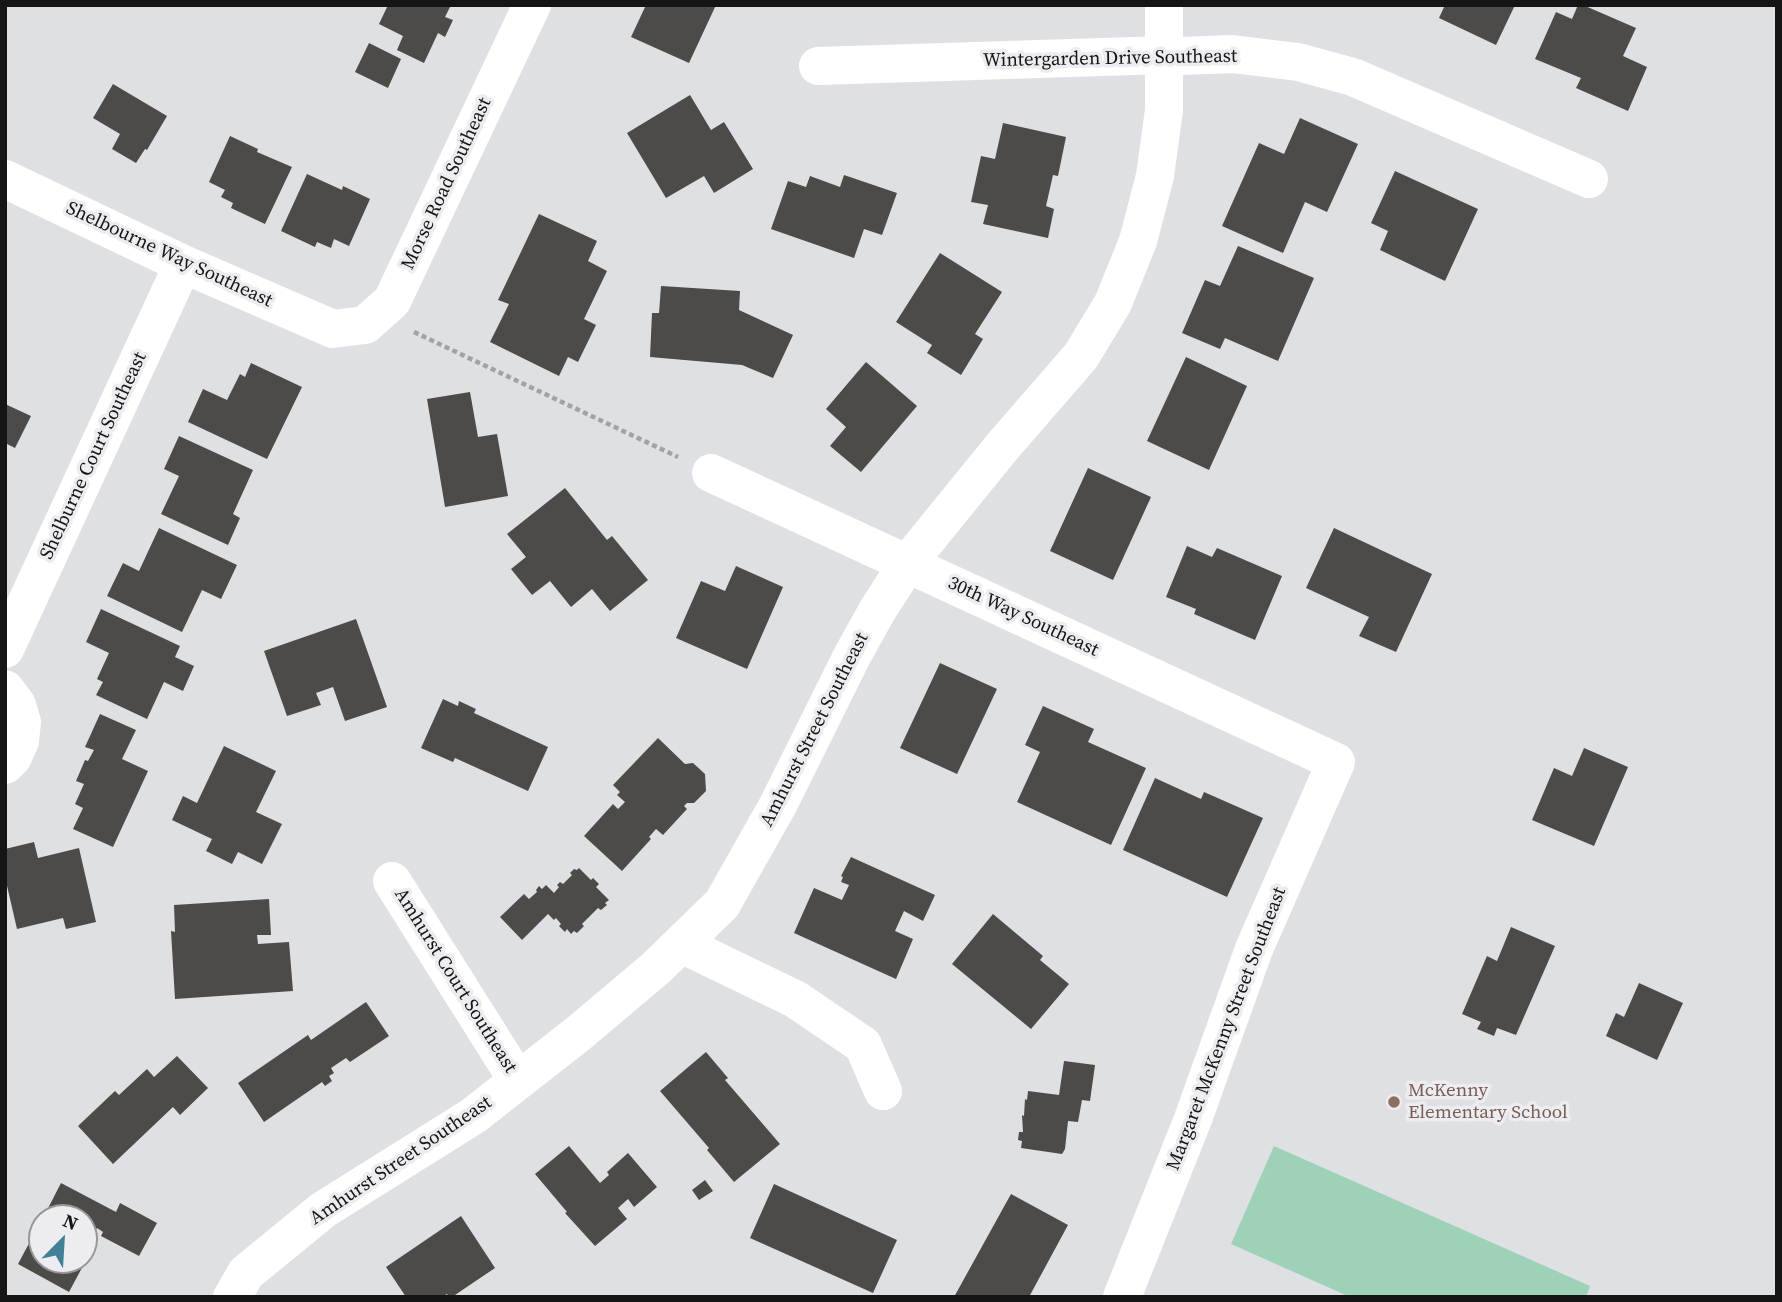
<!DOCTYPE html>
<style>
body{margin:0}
#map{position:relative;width:1782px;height:1302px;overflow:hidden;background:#dfe0e3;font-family:"Source Serif 4",serif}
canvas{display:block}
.frame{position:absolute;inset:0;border:7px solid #151516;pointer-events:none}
.north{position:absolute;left:28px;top:1204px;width:70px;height:70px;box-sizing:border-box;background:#ededf1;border:2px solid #979799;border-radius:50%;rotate:24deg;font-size:19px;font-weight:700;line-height:28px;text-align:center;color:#151516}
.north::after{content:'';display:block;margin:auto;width:24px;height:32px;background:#428096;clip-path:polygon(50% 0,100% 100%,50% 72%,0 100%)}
</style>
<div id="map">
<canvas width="1782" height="1302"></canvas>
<div class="frame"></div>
<div class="north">N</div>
</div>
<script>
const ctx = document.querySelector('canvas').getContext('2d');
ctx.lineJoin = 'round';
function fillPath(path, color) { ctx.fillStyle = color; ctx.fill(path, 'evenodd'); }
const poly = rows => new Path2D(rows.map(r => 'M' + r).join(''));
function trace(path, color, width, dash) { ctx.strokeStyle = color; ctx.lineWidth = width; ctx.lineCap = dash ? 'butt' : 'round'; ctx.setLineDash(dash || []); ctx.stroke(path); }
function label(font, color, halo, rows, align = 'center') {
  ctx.font = font + ' "Source Serif 4",serif'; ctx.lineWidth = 7; ctx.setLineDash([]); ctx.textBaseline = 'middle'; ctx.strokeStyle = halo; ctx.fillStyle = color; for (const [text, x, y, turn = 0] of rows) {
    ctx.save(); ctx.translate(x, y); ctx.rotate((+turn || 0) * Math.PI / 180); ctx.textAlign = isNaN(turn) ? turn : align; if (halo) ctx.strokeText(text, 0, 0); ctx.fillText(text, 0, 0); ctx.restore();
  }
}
fillPath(poly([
 [1274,1146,1590,1286,1586,1297,1350,1297,1231,1244]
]), '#9dd1b8');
fillPath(poly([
 [388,5,451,5,445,17,453,20,445,37,438,33,424,63,397,50,403,36,379,24],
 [646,5,716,5,689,63,631,37],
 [1445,5,1515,5,1496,45,1439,18],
 [1578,5,1583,5,1636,28,1623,56,1647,67,1628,111,1576,88,1581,78,1535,59,1556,12,1572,19],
 [369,43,401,59,388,88,355,72],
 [113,84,167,116,147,150,145,149,136,163,112,149,120,134,93,118],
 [690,95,711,130,724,122,753,169,714,193,704,176,666,198,627,133],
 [1300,118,1358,144,1327,212,1305,202,1283,253,1222,226,1259,143,1284,154],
 [1003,123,1066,137,1058,176,1053,175,1046,206,1054,209,1048,238,983,224,988,205,971,202,981,156,995,159],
 [230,136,258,149,257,152,292,167,265,224,231,208,233,203,221,197,225,190,209,182],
 [1395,171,1478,209,1445,281,1380,250,1388,231,1371,223],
 [307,174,342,190,343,186,370,199,349,246,334,239,331,248,317,242,315,247,281,231],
 [844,175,897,193,882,235,864,229,854,258,771,229,788,181,806,187,810,176,840,187],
 [539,214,597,241,588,261,607,271,584,319,596,325,578,362,568,357,559,376,490,342,509,304,498,300],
 [1238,246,1314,278,1278,361,1225,338,1220,349,1182,333,1205,280,1220,286],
 [940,253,1002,292,975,334,983,339,961,375,927,353,932,345,896,322],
 [661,286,740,291,739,310,793,335,773,378,742,365,650,357,652,313,659,313],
 [1186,357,1247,386,1209,470,1147,441],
 [866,362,917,406,861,472,830,446,846,427,826,409],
 [251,363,302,387,267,459,188,422,203,389,227,400,240,374,245,377],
 [470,392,478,437,497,434,508,496,445,507,427,399],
 [5,404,31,416,15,448,5,443],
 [179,436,253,470,233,514,240,518,228,545,161,514,179,476,164,469],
 [1088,468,1151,497,1113,580,1050,551],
 [565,488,607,540,612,536,648,580,610,611,592,589,571,607,550,581,532,595,511,569,526,557,507,534],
 [159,528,237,565,221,599,202,590,182,632,107,596,123,563,139,571],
 [1334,528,1432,574,1396,652,1359,636,1369,617,1306,588],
 [1187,546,1212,557,1217,548,1282,576,1255,640,1194,614,1196,609,1166,597],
 [736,566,783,587,747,669,676,638,701,581,725,591],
 [101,609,180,646,175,657,194,666,183,691,164,682,147,719,96,695,103,682,97,679,109,653,86,642],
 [356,619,387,707,345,721,333,687,316,693,321,705,287,716,264,651],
 [940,663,997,689,957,774,900,748],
 [443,699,458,706,459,701,476,709,474,713,548,747,528,791,455,758,453,762,421,748],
 [1043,706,1094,729,1088,742,1146,768,1111,845,1017,802,1040,752,1025,745],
 [100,714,136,730,122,759,148,771,113,847,73,829,83,808,75,804,84,784,76,781,85,760,88,761,94,750,85,747],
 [658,738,685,764,693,763,705,774,706,791,694,803,687,803,684,806,687,809,663,835,656,829,649,837,651,839,622,871,584,836,613,804,618,809,625,802,617,795,620,792,613,785],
 [224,746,276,771,256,812,282,824,262,864,238,852,232,864,206,851,212,839,172,820,183,796,197,803],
 [1584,748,1628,767,1594,846,1532,820,1554,768,1572,776],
 [1155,778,1201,799,1204,792,1263,818,1227,897,1123,850],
 [34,842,38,858,79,848,96,922,66,929,63,918,17,929,5,877,5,849],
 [851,857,935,895,923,921,904,911,895,931,913,939,896,979,794,933,814,888,842,900,849,885,841,882,843,877,841,876],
 [579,868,591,880,593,878,599,884,596,887,609,900,605,903,607,905,601,910,598,908,582,924,584,926,577,933,574,931,571,934,567,929,565,932,559,926,561,924,556,918,554,920,548,914,522,940,500,917,524,894,529,899,537,892,536,890,539,886,542,889,546,885,554,893,559,887,557,885,560,882,563,884,572,875,570,873,574,869,577,870],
 [269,899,271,935,257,935,258,944,289,942,293,991,175,999,171,931,175,932,174,905],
 [993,914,1043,956,1040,960,1069,984,1031,1029,952,964],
 [1511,927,1555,946,1516,1035,1497,1028,1494,1036,1477,1029,1481,1022,1462,1014,1487,956,1497,961],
 [1639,983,1683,1003,1657,1060,1606,1036,1616,1013,1624,1017],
 [366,1002,389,1036,350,1062,346,1058,331,1068,334,1073,329,1076,332,1081,325,1086,322,1082,264,1122,238,1083,308,1035,311,1040],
 [706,1052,728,1078,725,1080,780,1144,734,1182,707,1150,709,1148,660,1091],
 [177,1056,208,1088,180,1115,173,1107,113,1164,78,1126,115,1091,119,1095,147,1069,154,1077],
 [1064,1061,1095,1065,1090,1101,1082,1100,1078,1122,1068,1121,1065,1149,1062,1154,1021,1148,1022,1141,1018,1140,1019,1132,1023,1132,1022,1115,1024,1116,1025,1099,1027,1100,1028,1091,1059,1095],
 [569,1146,600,1183,609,1175,607,1172,628,1153,657,1187,634,1207,628,1199,618,1208,627,1219,595,1246,565,1213,567,1212,535,1174],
 [705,1180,713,1191,699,1200,692,1190],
 [61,1183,116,1212,120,1203,157,1223,139,1256,101,1236,103,1232,97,1228,86,1248,91,1251,69,1292,18,1264,42,1219,42,1260,84,1260,84,1218,43,1218],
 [774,1184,897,1240,873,1293,750,1238],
 [1011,1194,1068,1225,1029,1297,954,1297],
 [461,1216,495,1268,452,1297,449,1297,447,1294,442,1297,406,1297,386,1267]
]), '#4d4b48');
trace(poly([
 [414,332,678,457]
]), '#a1a2a4', 4.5, [5, 3.5]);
trace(poly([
 [818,66,1165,55,1181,56,1232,54,1298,62,1353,77,1589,179],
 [5,179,183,264,333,329,365,325,392,301,532,5],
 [711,473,1336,762,1254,949,1193,1119,1122,1297],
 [5,649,183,264],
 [5,689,17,705,22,722,20,741,13,757,5,765],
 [392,881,518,1081],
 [681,944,795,999,863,1045,883,1091],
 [232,1297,246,1273,323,1210,473,1116,579,1033,656,968,722,904,778,805,852,656,877,611,907,564,1002,447,1081,356,1113,303,1138,241,1155,176,1164,110,1164,5]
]), '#fff', 38);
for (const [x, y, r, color] of [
 [1394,1102,7,"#8d6e63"]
]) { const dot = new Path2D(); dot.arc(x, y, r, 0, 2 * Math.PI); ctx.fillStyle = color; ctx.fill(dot); trace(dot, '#ededf1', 2.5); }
label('19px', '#151516', '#ededf1', [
 ["Wintergarden Drive Southeast",1110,59,-1],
 ["Morse Road Southeast",447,184,-65],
 ["Shelbourne Way Southeast",169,255,25],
 ["Shelburne Court Southeast",94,456,-65],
 ["30th Way Southeast",1023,617,25],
 ["Amhurst Street Southeast",815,730,-63],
 ["Amhurst Court Southeast",455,981,58],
 ["Margaret McKenny Street Southeast",1227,1029,-69],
 ["Amhurst Street Southeast",401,1161,-34]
]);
label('19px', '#785e54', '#ededf1', [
 ["McKenny",1408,1091],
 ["Elementary School",1408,1113]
], 'left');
</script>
